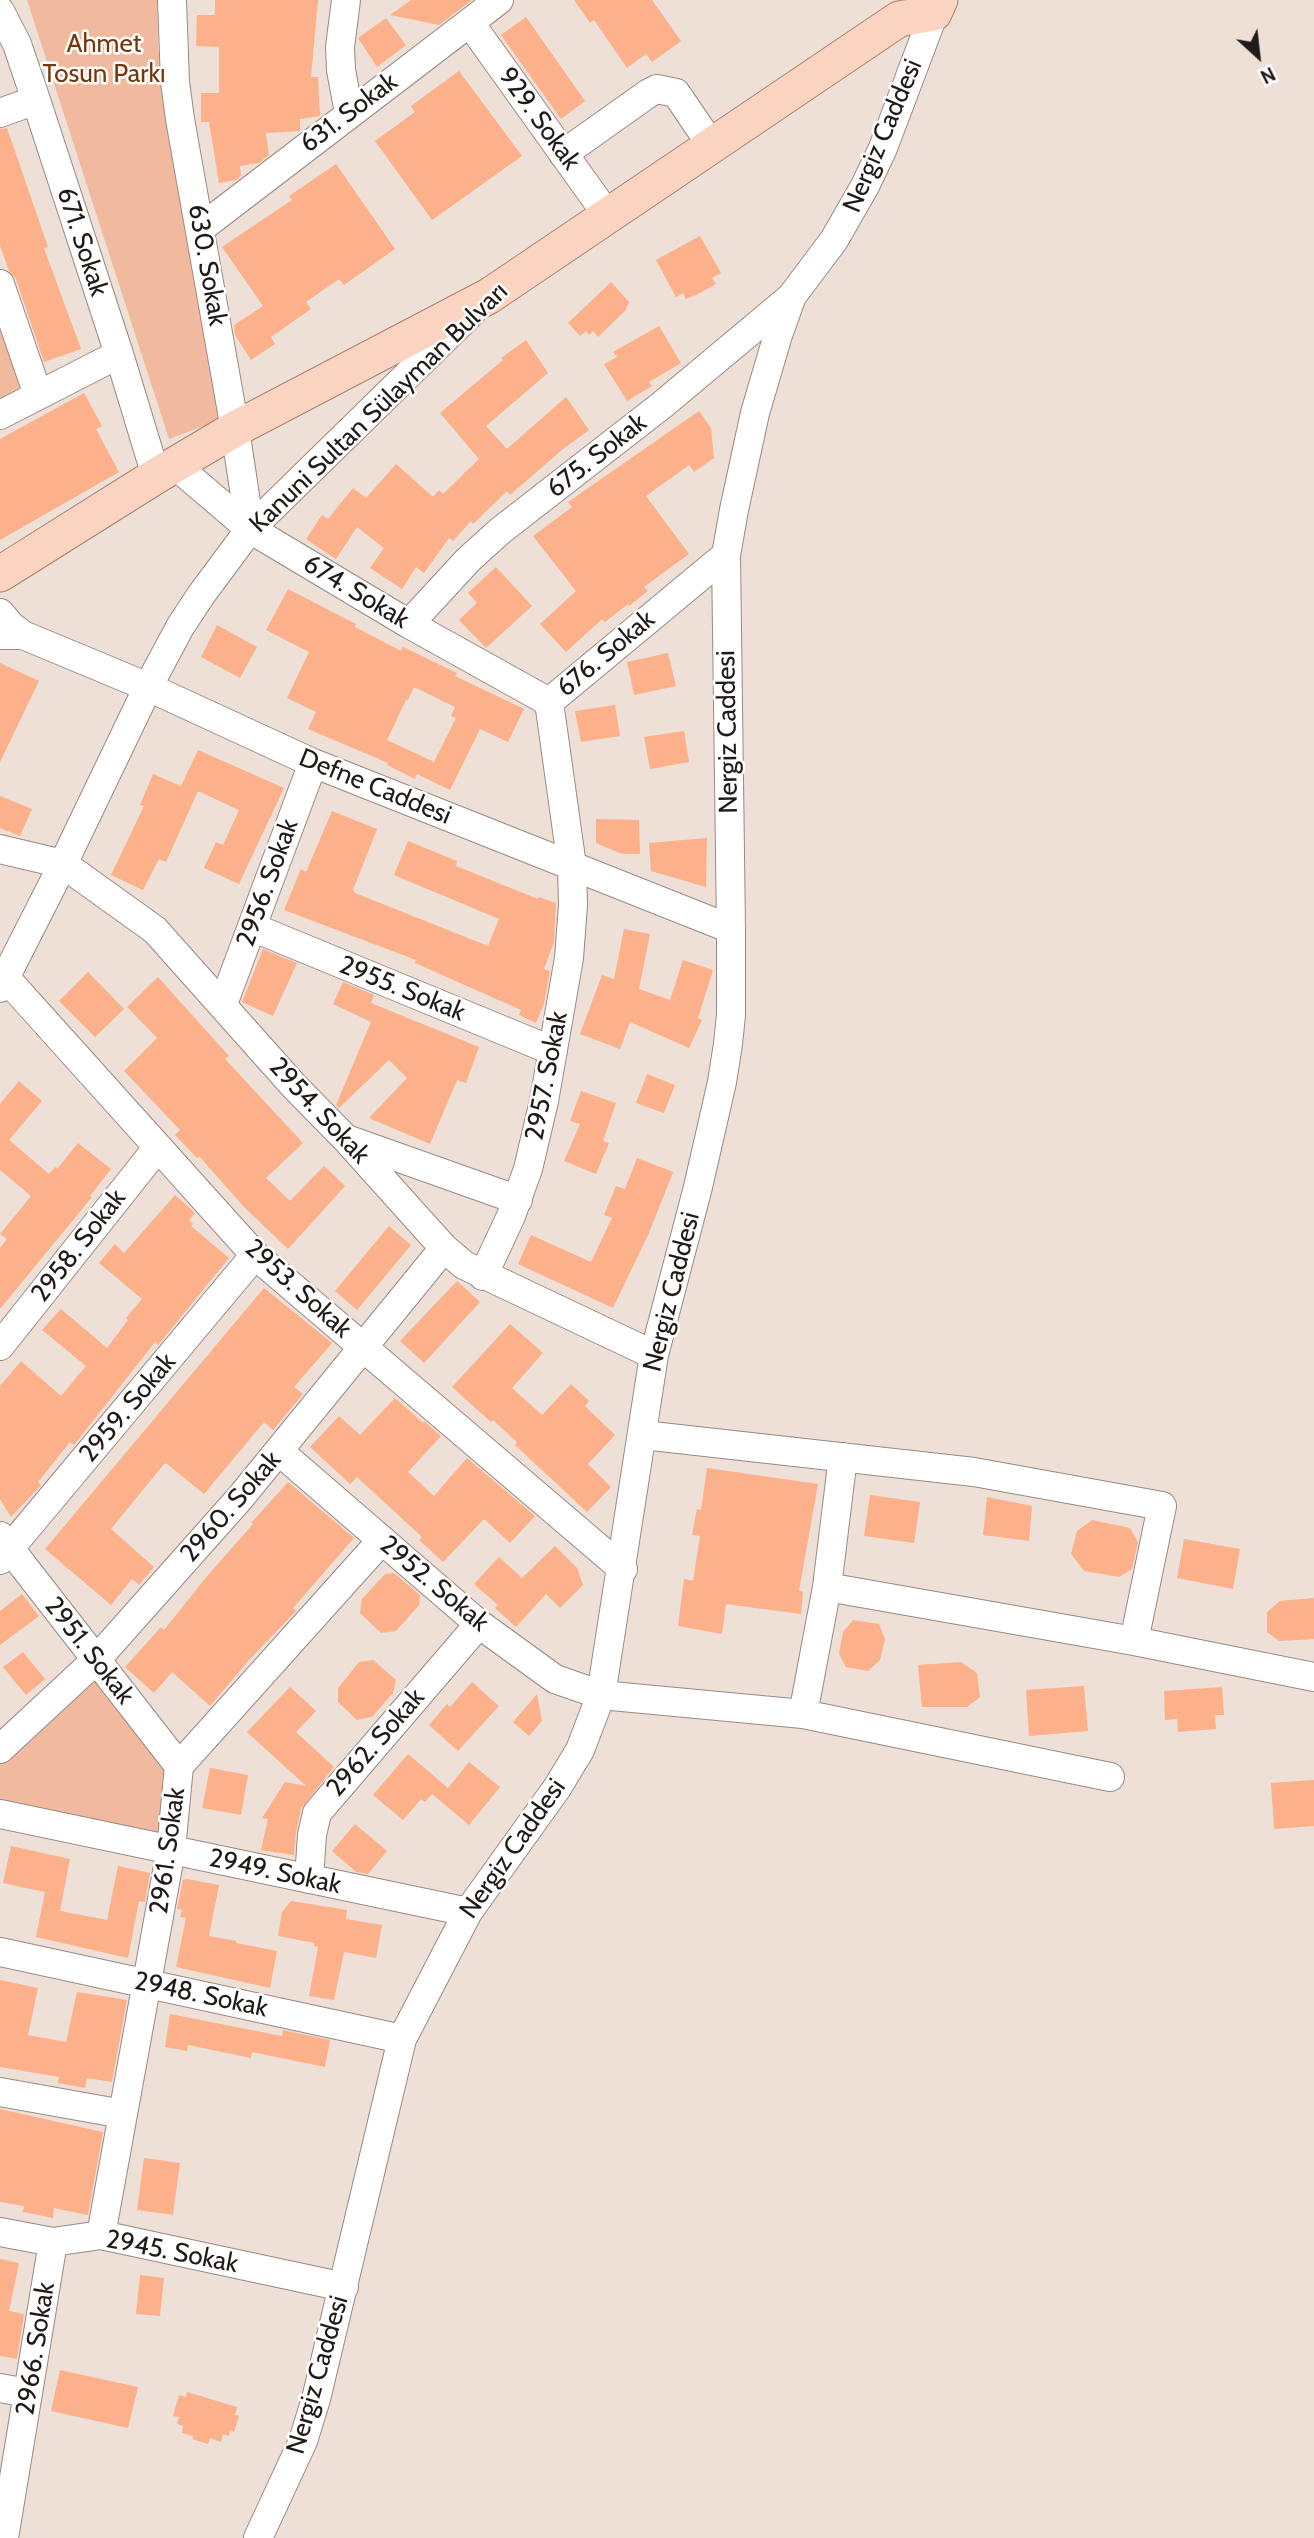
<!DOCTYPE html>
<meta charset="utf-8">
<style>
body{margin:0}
#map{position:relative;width:1314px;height:2538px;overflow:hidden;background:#eedfd7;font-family:Cabin,sans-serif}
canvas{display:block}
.north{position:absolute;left:1223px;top:21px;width:70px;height:70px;-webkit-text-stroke:5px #fff;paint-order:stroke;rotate:153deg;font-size:19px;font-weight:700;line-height:28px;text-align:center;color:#201a18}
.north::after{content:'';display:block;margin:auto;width:24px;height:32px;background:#201a18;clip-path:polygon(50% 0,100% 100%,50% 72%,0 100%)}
</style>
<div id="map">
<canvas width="1314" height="2538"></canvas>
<div class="north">N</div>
</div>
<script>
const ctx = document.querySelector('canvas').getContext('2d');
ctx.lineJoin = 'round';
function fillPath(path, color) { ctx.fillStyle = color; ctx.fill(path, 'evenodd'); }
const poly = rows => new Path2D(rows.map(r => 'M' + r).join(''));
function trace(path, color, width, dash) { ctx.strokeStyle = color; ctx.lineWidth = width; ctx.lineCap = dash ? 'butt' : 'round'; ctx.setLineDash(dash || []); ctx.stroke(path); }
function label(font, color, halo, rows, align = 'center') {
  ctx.font = font + ' Cabin,sans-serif'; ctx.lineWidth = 5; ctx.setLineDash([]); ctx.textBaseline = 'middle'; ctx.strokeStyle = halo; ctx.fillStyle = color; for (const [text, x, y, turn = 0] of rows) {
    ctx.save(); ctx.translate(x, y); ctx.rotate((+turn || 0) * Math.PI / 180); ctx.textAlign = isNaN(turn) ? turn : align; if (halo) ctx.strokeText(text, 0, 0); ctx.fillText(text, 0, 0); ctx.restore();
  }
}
fillPath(poly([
 [27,0,157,0,158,48,222,419,169,439],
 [0,318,24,386,0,400],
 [98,1676,167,1759,161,1837,0,1805,0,1757]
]), '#f1ba9e');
fillPath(poly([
 [215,0,318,0,311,77,318,77,320,116,300,119,300,131,266,133,269,155,259,163,240,166,241,176,236,180,219,183,209,122,201,122,201,93,219,93,219,47,196,46,197,15,215,15],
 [411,0,472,0,439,25,390,15],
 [574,0,652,0,681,41,652,62,646,54,627,68,594,20,590,23],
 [526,17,585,101,561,119,501,35],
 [386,18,406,45,377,67,358,38],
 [459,71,522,156,432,220,375,141,415,112,411,106],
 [7,128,48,247,44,248,81,349,44,362,16,279,9,271,0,245,0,129],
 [336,164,395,249,344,285,339,279,306,302,311,309,271,337,275,344,251,360,235,335,234,325,263,306,222,247,292,200,289,196],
 [700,236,721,273,712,278,716,284,696,295,686,299,683,293,676,297,656,260],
 [611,282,629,302,625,311,598,337,593,331,589,335,586,331,580,336,568,323],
 [659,326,681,363,649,382,652,386,627,401,604,364,617,357,613,352],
 [526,340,548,373,486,426,507,449,566,397,589,430,563,449,510,495,507,491,473,524,471,521,453,541,449,538,424,573,416,567,402,589,370,568,384,548,357,527,336,559,306,539,322,515,328,519,353,488,366,498,396,464,433,497,439,490,443,494,479,459,440,413,503,360,501,358],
 [84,393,102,426,96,429,119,472,0,540,0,439],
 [699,411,711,428,714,458,694,472,689,465,646,496,689,554,644,587,648,591,629,606,628,604,605,622,602,619,566,652,540,624,576,591,533,536,572,507,568,502],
 [496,567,532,606,486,648,459,620,477,603,468,593],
 [288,589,356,624,355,627,401,651,403,647,457,673,455,676,524,709,508,742,480,729,450,790,417,774,415,779,387,765,388,763,308,729,316,712,287,698,309,652,266,630],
 [414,687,455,707,451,716,456,718,434,762,387,740,406,700,408,700],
 [217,625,257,647,240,678,201,657],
 [668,653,676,686,634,695,627,662],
 [0,663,39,681,0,762],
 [615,705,620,736,581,742,575,711],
 [684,731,689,762,650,769,644,737],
 [198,750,284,788,239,884,204,868,216,842,223,845,239,810,198,791,166,862,159,859,143,890,111,875,144,806,140,805,153,774,181,786],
 [0,796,32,809,20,836,0,828],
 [332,811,377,829,353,890,355,893,488,946,499,919,394,875,408,841,457,861,456,866,538,899,539,897,556,903,554,942,544,969,550,971,544,1004,536,1023,519,1015,521,1010,415,963,416,960,284,910,301,869,306,872],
 [596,819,639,820,640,854,622,854,596,843],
 [707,838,706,887,651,871,649,843],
 [624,929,650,934,639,989,670,1000,683,960,713,970,698,1018,702,1020,689,1048,630,1022,620,1049,580,1034,602,975,614,979],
 [263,949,297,963,273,1016,242,1002],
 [88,972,124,1009,95,1037,59,1001],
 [158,977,229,1056,225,1059,303,1143,266,1178,290,1201,324,1166,345,1186,288,1249,244,1207,199,1156,197,1158,175,1135,180,1130,124,1071,157,1038,127,1007],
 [343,982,374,995,371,1003,479,1047,466,1083,457,1080,430,1144,369,1118,407,1078,389,1060,339,1108,336,1105,371,1022,333,1004],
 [647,1074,675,1085,664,1113,636,1103],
 [19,1081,42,1101,9,1140,49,1174,55,1167,57,1169,78,1143,111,1169,90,1196,92,1197,0,1309,0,1248,7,1239,0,1234,31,1196,0,1170,0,1104],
 [581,1091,616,1103,603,1141,609,1143,596,1174,564,1161,580,1124,570,1121],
 [637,1158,673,1172,649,1233,613,1308,518,1264,531,1235,591,1262,612,1218,604,1215,616,1186,625,1189],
 [175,1195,195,1213,189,1220,193,1224,191,1226,229,1258,158,1345,155,1342,74,1445,70,1442,38,1482,41,1485,11,1517,0,1499,0,1386,21,1361,61,1396,86,1366,42,1330,61,1309,107,1348,128,1320,126,1318,142,1299,99,1263,115,1244,124,1253],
 [389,1226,411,1245,357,1310,335,1291],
 [457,1281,480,1302,424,1363,400,1341],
 [264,1288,332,1343,294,1387,303,1394,273,1430,264,1422,204,1494,166,1463,164,1464,111,1529,154,1567,139,1585,132,1579,111,1605,45,1549],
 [510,1324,543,1353,512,1388,542,1415,571,1384,589,1401,585,1406,615,1435,588,1464,611,1487,587,1512,515,1445,517,1442,493,1420,491,1422,452,1387],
 [395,1398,423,1423,424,1421,441,1436,408,1472,434,1496,467,1458,535,1516,510,1543,484,1519,443,1562,419,1540,422,1537,357,1477,350,1484,310,1447,339,1416,360,1435],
 [707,1468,818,1484,799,1591,803,1592,801,1614,726,1604,722,1634,678,1626,684,1579,693,1581,700,1536,692,1535,697,1509,701,1510],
 [288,1482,354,1538,293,1608,296,1611,248,1661,210,1706,172,1672,154,1693,125,1667,161,1627,164,1630,208,1575,253,1524,251,1523],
 [870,1495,920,1502,914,1543,864,1536],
 [987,1497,1032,1506,1029,1541,983,1535],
 [1092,1520,1130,1528,1138,1542,1132,1569,1119,1577,1084,1571,1071,1554,1077,1531],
 [1184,1539,1240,1549,1233,1589,1177,1578],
 [555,1546,577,1568,583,1585,560,1608,546,1594,516,1627,495,1608,498,1605,474,1584,499,1557,522,1578],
 [394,1573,420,1595,419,1605,396,1631,381,1633,360,1613,362,1599,385,1574],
 [22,1594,39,1616,0,1645,0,1611],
 [1314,1598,1314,1639,1279,1641,1267,1632,1267,1612,1280,1601],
 [853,1620,879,1624,885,1639,880,1660,868,1671,846,1667,839,1654,843,1632],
 [23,1652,45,1679,26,1695,3,1667],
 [373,1660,396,1680,393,1693,372,1717,357,1720,338,1702,338,1688,359,1662],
 [961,1662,977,1673,980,1697,967,1707,922,1707,918,1665],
 [472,1682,499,1706,458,1751,429,1725,447,1704,450,1707],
 [1084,1686,1088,1731,1029,1736,1026,1690],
 [290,1687,316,1711,296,1732,334,1767,301,1809,296,1832,294,1855,261,1850,268,1819,262,1818,285,1782,306,1786,247,1732],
 [1222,1687,1224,1715,1215,1715,1216,1729,1178,1732,1177,1719,1165,1720,1164,1691],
 [537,1694,542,1721,529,1736,513,1722],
 [408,1754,448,1788,469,1762,500,1787,469,1825,432,1794,425,1802,421,1799,403,1820,373,1795],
 [210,1768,248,1775,241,1815,202,1808],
 [1314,1780,1314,1826,1274,1829,1271,1783],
 [355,1824,387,1851,368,1874,356,1872,332,1851],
 [11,1846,70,1859,60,1911,107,1920,118,1866,150,1873,145,1902,139,1901,128,1958,36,1937,45,1892,3,1883],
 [187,1879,219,1885,209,1936,236,1941,236,1943,277,1951,270,1988,176,1967,186,1918,180,1917,182,1910,177,1909,183,1880],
 [291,1901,347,1910,346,1919,382,1925,376,1958,344,1952,334,2000,309,1996,318,1947,314,1946,314,1943,278,1936,282,1912],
 [0,1980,38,1988,28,2035,66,2042,77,1992,127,2000,112,2082,87,2078,85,2088,58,2083,59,2077,0,2067],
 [170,2014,282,2036,283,2030,330,2040,325,2067,252,2052,251,2058,188,2045,187,2051,165,2047],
 [0,2109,103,2132,88,2215,54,2208,53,2218,23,2212,24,2206,0,2202],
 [144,2158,180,2163,173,2215,137,2210],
 [0,2259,19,2263,9,2311,24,2314,17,2359,0,2356],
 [140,2275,164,2278,160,2316,136,2314],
 [60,2370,138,2387,128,2428,51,2411],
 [187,2392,237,2407,235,2415,239,2416,234,2432,230,2430,229,2436,223,2434,221,2442,210,2438,208,2444,192,2439,193,2436,182,2433,183,2426,177,2424,179,2417,173,2416,179,2395,186,2397]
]), '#fcb18a');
const minor = poly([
 [172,0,175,82,180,119,235,429,250,529],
 [346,0,340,47,341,70,349,113],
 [0,11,17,44,36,100,119,354,156,476],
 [470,23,608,216],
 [0,113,36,100],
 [563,154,649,93,657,89,676,93,712,146],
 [201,228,499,0],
 [0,284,38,395],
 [0,415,119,354],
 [175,465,250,529,409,624,549,702],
 [0,613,11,626,23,635,0,635],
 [409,624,468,560,500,531,662,405,790,298],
 [23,635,148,687,313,763,731,929],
 [0,849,63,864,155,930,294,1086,346,1139,444,1248,464,1265,654,1355],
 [252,927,553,1051],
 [5,977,255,1255,623,1569],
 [0,988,63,864,148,687,180,627,201,595,250,529,472,312],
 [223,1004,313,763],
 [349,1140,518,1200],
 [483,1276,511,1216,528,1169,544,1101,569,958,573,905,572,866,549,702,726,555],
 [0,1346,158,1147],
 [643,1435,974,1472,1162,1506,1134,1641],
 [280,1452,479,1624,555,1679,601,1695,803,1714,827,1587,843,1457],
 [0,1536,179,1766],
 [0,1560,255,1255],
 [827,1587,1134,1641,1314,1677],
 [803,1714,1110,1777],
 [0,1749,96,1660,240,1498,444,1248],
 [0,1814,468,1912],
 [309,1879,312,1835,317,1813,479,1624],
 [0,1952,402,2039],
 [0,2092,123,2114],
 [0,2232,53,2242,101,2235,344,2287],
 [101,2235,171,1850,179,1766,382,1540],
 [0,2388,28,2393],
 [4,2538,53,2242],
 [258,2538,303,2441,316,2399,402,2039,468,1912,557,1788,580,1750,601,1695,654,1355,698,1187,722,1082,728,1044,731,1015,731,929,726,555,734,510,755,413,778,335,792,296,834,240,865,186,883,148,934,13]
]);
const major = poly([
 [0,574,156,476,235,429,489,296,899,19,934,13,940,0]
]);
trace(minor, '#988a83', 30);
trace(major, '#ab816b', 37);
trace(minor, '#fff', 28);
trace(major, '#fad4c1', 35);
label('26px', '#783609', '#fff', [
 ["Ahmet",104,44],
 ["Tosun Parkı",104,74]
]);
label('26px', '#201a18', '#fff', [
 ["631. Sokak",349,113,-37],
 ["929. Sokak",539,119,54],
 ["Nergiz Caddesi",883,136,-67],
 ["671. Sokak",82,242,72],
 ["630. Sokak",207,265,80],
 ["Kanuni Sultan Sülayman Bulvarı",379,408,-44],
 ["675. Sokak",597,456,-38],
 ["674. Sokak",356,592,31],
 ["676. Sokak",606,654,-40],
 ["Nergiz Caddesi",728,732,-91],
 ["Defne Caddesi",375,787,22],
 ["2956. Sokak",268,883,-70],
 ["2955. Sokak",402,989,22],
 ["2957. Sokak",547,1076,-79],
 ["2954. Sokak",319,1111,47],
 ["2958. Sokak",79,1246,-52],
 ["2953. Sokak",298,1289,42],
 ["Nergiz Caddesi",672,1292,-76],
 ["2959. Sokak",128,1408,-50],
 ["2960. Sokak",231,1507,-49],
 ["2952. Sokak",434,1584,40],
 ["2951. Sokak",89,1651,52],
 ["2962. Sokak",376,1743,-49],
 ["Nergiz Caddesi",513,1849,-55],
 ["2961. Sokak",168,1851,-82],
 ["2949. Sokak",275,1872,12],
 ["2948. Sokak",201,1995,12],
 ["2945. Sokak",172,2252,11],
 ["2966. Sokak",36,2349,-81],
 ["Nergiz Caddesi",318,2375,-74]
]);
</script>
